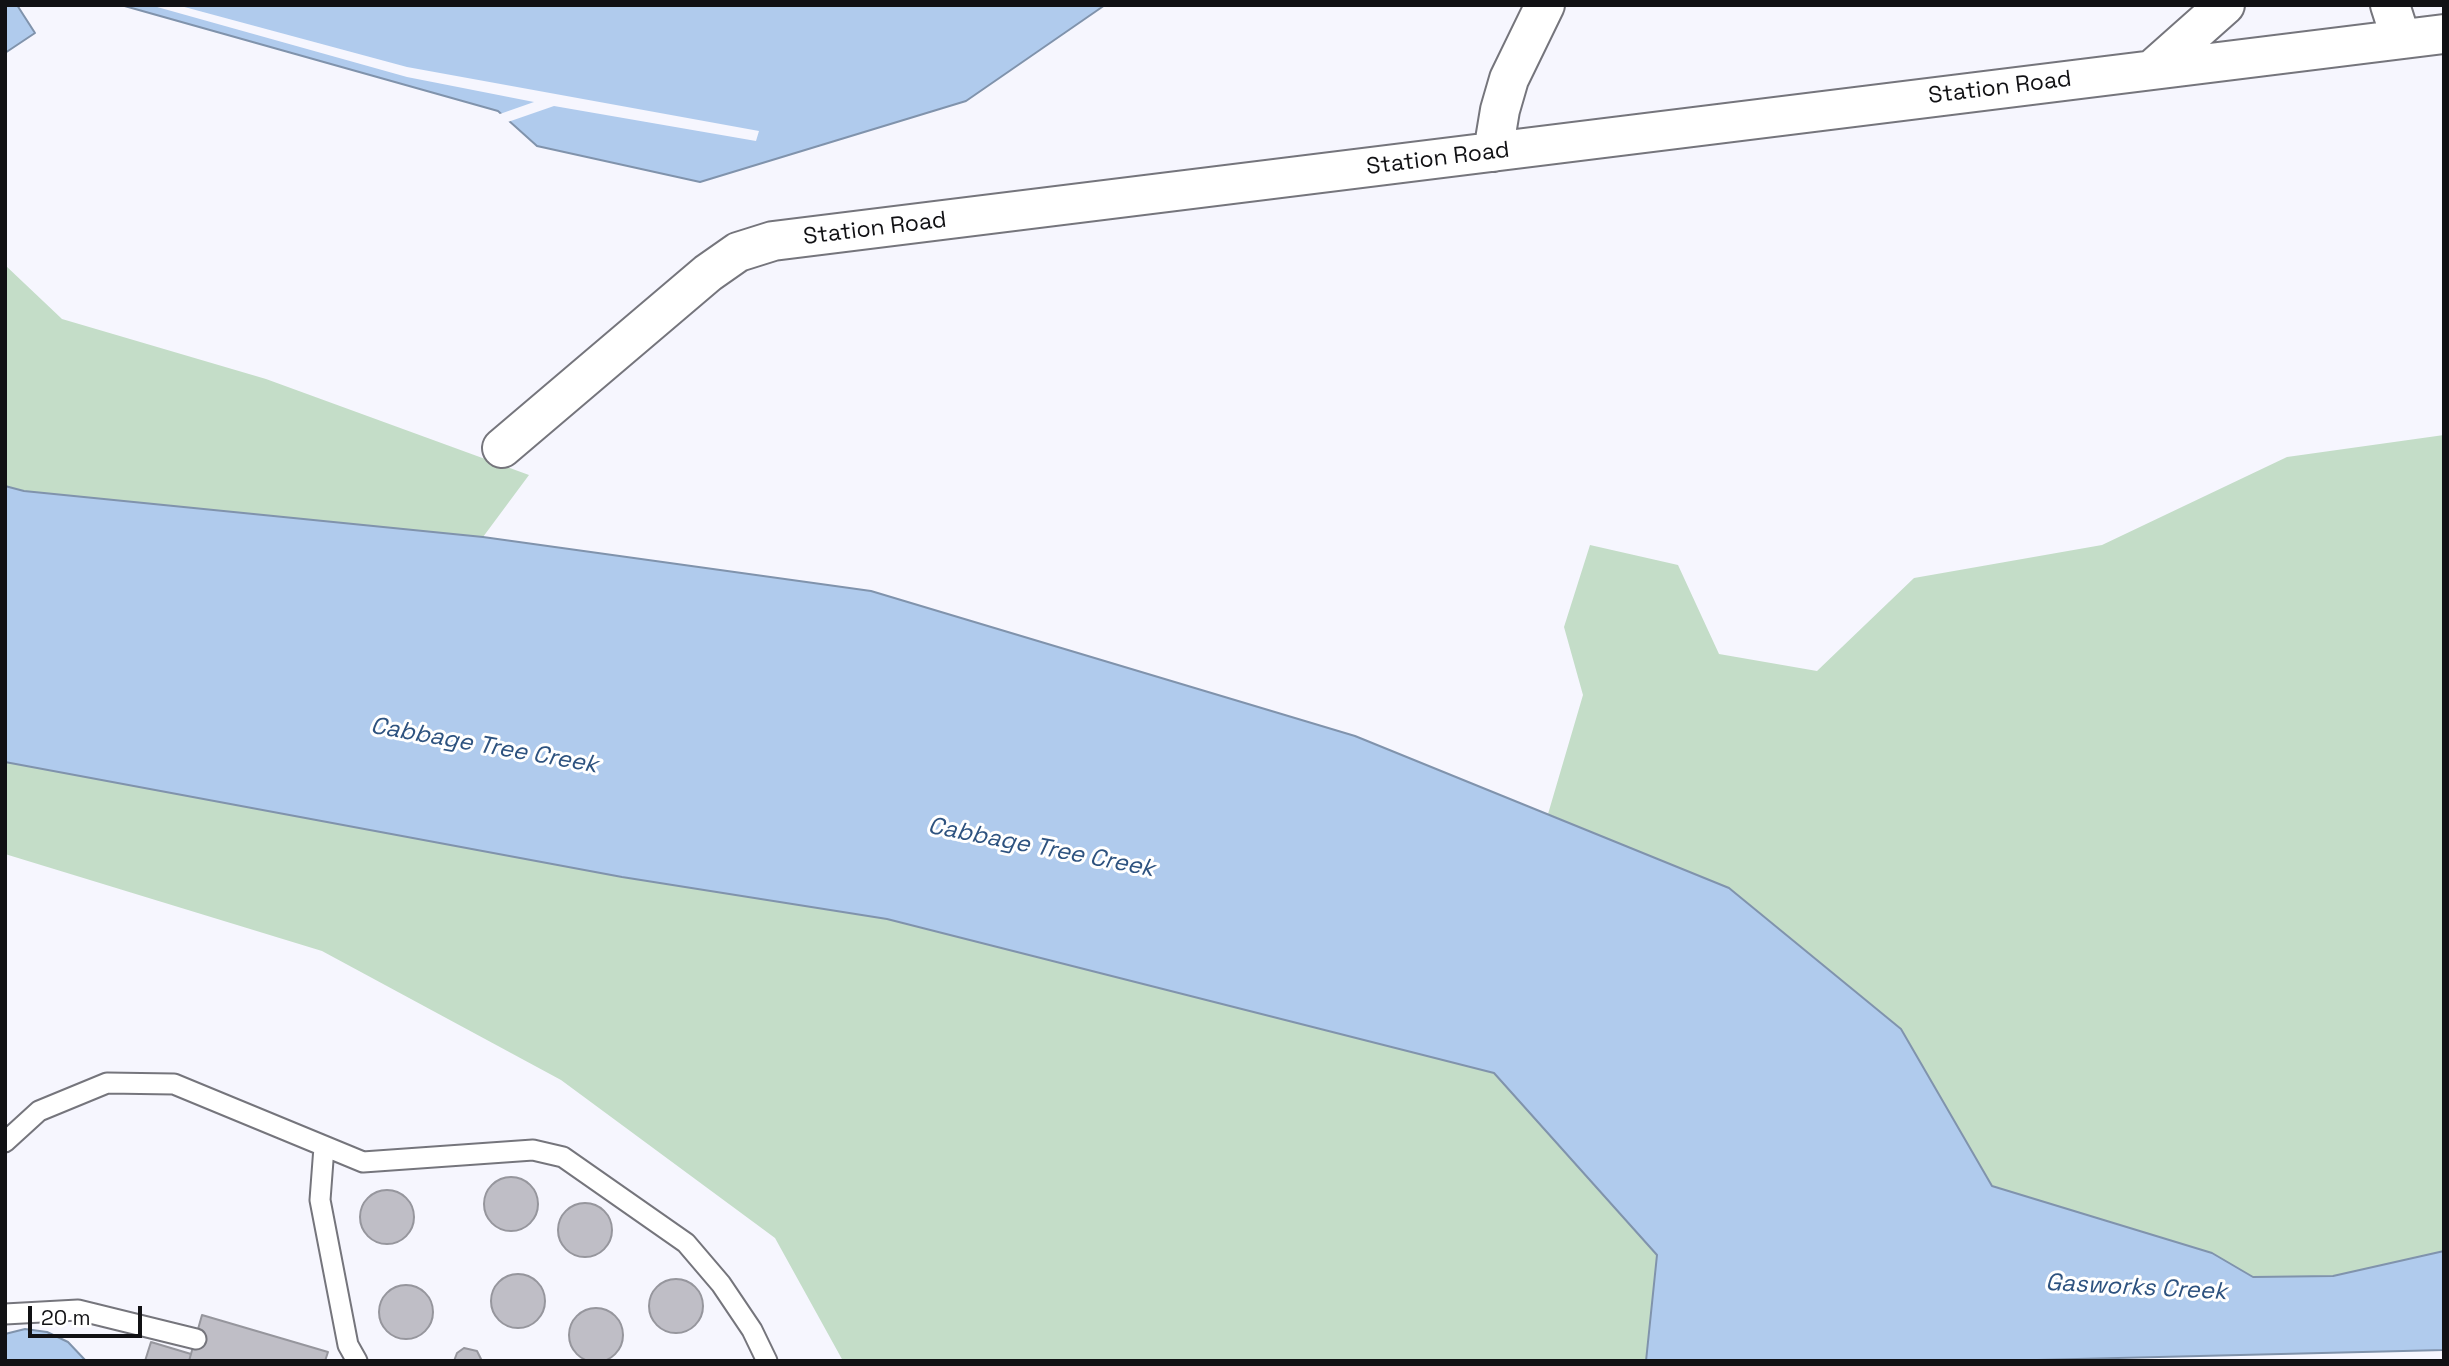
<!DOCTYPE html>
<style>
body{margin:0}
#map{position:relative;width:2449px;height:1366px;overflow:hidden;background:#f6f6fe;font-family:"Space Grotesk",sans-serif}
canvas{display:block}
.frame{position:absolute;inset:0;border:7px solid #111114;pointer-events:none}
.scale{position:absolute;left:28px;top:1306px;width:114px;height:32px;box-sizing:border-box;border:4px solid #111114;border-top:0;padding-left:9px;font-size:21px;line-height:24px;white-space:nowrap;color:#111114;-webkit-text-stroke:5px #fff;paint-order:stroke}
</style>
<div id="map">
<canvas width="2449" height="1366"></canvas>
<div class="frame"></div>
<div class="scale">20 m</div>
</div>
<script>
const ctx = document.querySelector('canvas').getContext('2d');
ctx.lineJoin = 'round';
function fillPath(path, color) { ctx.fillStyle = color; ctx.fill(path, 'evenodd'); }
const poly = rows => new Path2D(rows.map(r => 'M' + r).join(''));
function trace(path, color, width, dash) { ctx.strokeStyle = color; ctx.lineWidth = width; ctx.lineCap = dash ? 'butt' : 'round'; ctx.setLineDash(dash || []); ctx.stroke(path); }
function label(font, color, halo, rows, align = 'center') {
  ctx.font = font + ' "Space Grotesk",sans-serif'; ctx.lineWidth = 6; ctx.setLineDash([]); ctx.textBaseline = 'middle'; ctx.strokeStyle = halo; ctx.fillStyle = color; for (const [text, x, y, turn = 0] of rows) {
    ctx.save(); ctx.translate(x, y); ctx.rotate((+turn || 0) * Math.PI / 180); ctx.textAlign = isNaN(turn) ? turn : align; if (halo) ctx.strokeText(text, 0, 0); ctx.fillText(text, 0, 0); ctx.restore();
  }
}
fillPath(poly([
 [5,265,62,319,266,379,529,475,483,537,24,491,5,486],
 [2444,435,2444,1251,2333,1276,2253,1277,2212,1253,1992,1186,1901,1029,1729,888,1548,814,1583,695,1564,627,1590,545,1678,565,1719,654,1817,671,1914,578,2102,545,2287,457],
 [5,762,622,877,887,919,1495,1073,1657,1255,1646,1361,843,1361,775,1238,561,1080,322,951,5,854]
]), '#c4ddc8');
const water = poly([
 [5,5,17,5,35,33,5,53,5,5],
 [121,5,1105,5,966,101,700,182,537,146,498,111,121,5],
 [5,486,24,491,483,537,871,591,1355,736,1729,888,1901,1029,1992,1186,2212,1253,2253,1277,2333,1276,2444,1251,2444,1350,1996,1361,1646,1361,1657,1255,1494,1073,887,919,622,877,5,762,5,486],
 [25,1329,47,1332,68,1342,86,1361,5,1361,5,1334,25,1329]
]);
fillPath(water, '#b0cbed');
trace(water, '#8093ac', 2);
fillPath(poly([
 [150,5,177,5,407,67,759,131,756,141,554,106,505,123,497,115,534,102,407,77]
]), '#f6f6fe');
const building = poly([
 '484 1204a27 27 0 1 1 54 0a27 27 0 1 1-54 0Z',
 '360 1217a27 27 0 1 1 54 0a27 27 0 1 1-54 0Z',
 '558 1230a27 27 0 1 1 54 0a27 27 0 1 1-54 0Z',
 '491 1301a27 27 0 1 1 54 0a27 27 0 1 1-54 0Z',
 '649 1306a27 27 0 1 1 54 0a27 27 0 1 1-54 0Z',
 '379 1312a27 27 0 1 1 54 0a27 27 0 1 1-54 0Z',
 '569 1335a27 27 0 1 1 54 0a27 27 0 1 1-54 0Z',
 [202,1315,328,1352,325,1361,189,1361,202,1315],
 [151,1342,191,1354,189,1361,145,1361,151,1342],
 [464,1348,477,1351,482,1361,454,1361,457,1353,464,1348]
]);
fillPath(building, '#bfbec6');
trace(building, '#96969d', 2);
const lane = poly([
 [5,1142,39,1111,107,1083,174,1084,363,1162,533,1150,563,1157,686,1243,721,1284,752,1330,767,1361],
 [324,1147,320,1200,348,1345,357,1361],
 [5,1314,78,1310,196,1339]
]);
const street = poly([
 [2390,5,2401,39],
 [2153,69,2225,5],
 [1493,152,1500,110,1509,79,1545,5],
 [502,448,708,273,738,252,773,241,2444,34]
]);
trace(lane, '#75757c', 23);
trace(street, '#75757c', 42);
trace(lane, '#fff', 19);
trace(street, '#fff', 38);
label('23px', '#111114', '#fff', [
 ["Station Road",2000,88,-7],
 ["Station Road",1438,159,-7],
 ["Station Road",875,229,-7]
]);
label('italic 24px', '#2d527f', '#fff', [
 ["Cabbage Tree Creek",484,746,10],
 ["Cabbage Tree Creek",1041,848,11],
 ["Gasworks Creek",2136,1288,3]
]);
</script>
